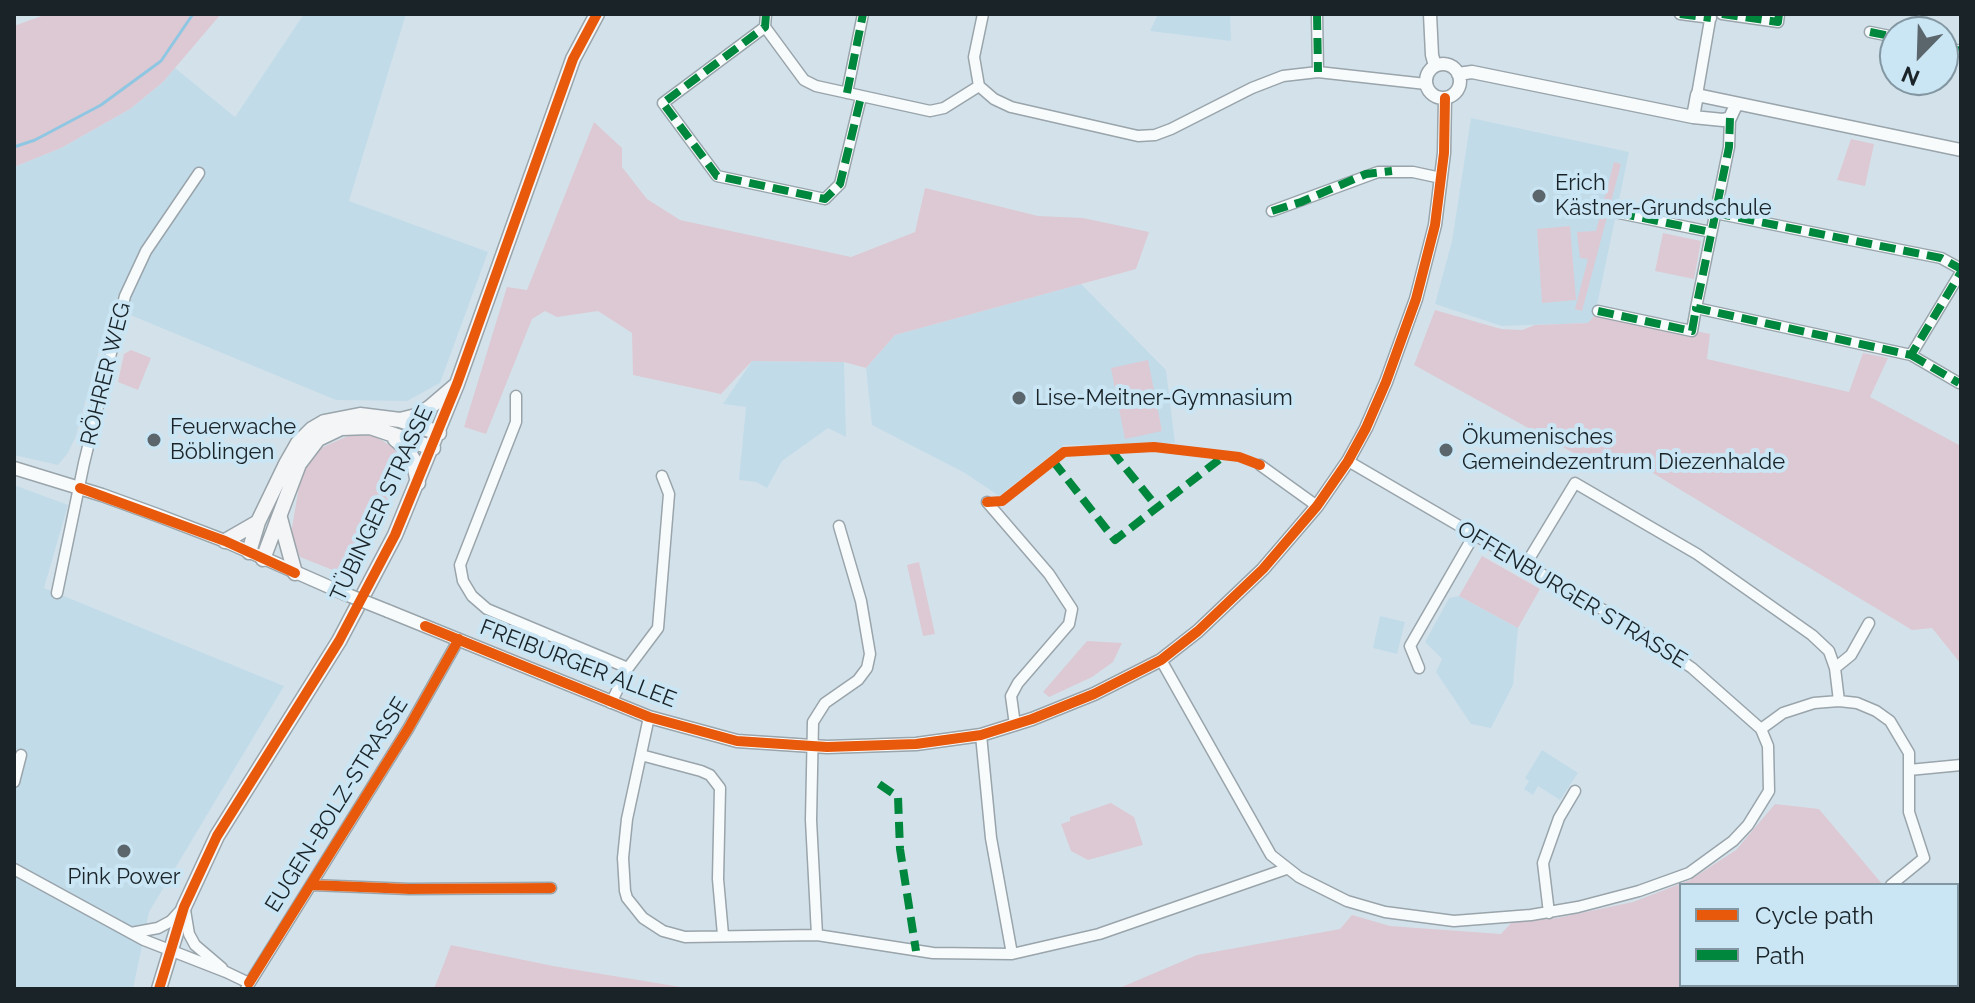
<!DOCTYPE html>
<meta charset="utf-8">
<style>
body{margin:0}
#map{position:relative;width:1975px;height:1003px;overflow:hidden;background:#d3e2ea;font-family:Raleway,sans-serif}
canvas{display:block}
.frame{position:absolute;inset:0;border:16px solid #192328;pointer-events:none}
.legend{position:absolute;left:1679px;top:883px;width:280px;height:104px;box-sizing:border-box;background:#cae5f3;border:2px solid #8397a2;margin:0;padding:10px 14px;list-style:none;font-size:24px;color:#192328}
.legend li{display:flex;align-items:center;gap:16px;height:40px}
.legend b{width:40px;border:2px solid #8397a2}
.north{position:absolute;left:1879px;top:16px;width:80px;height:80px;box-sizing:border-box;background:#cae5f3;border:2px solid #8397a2;border-radius:50%;rotate:203deg;font-size:22px;font-weight:700;line-height:32px;text-align:center;color:#192328}
.north::after{content:'';display:block;margin:auto;width:28px;height:36px;background:#5a666c;clip-path:polygon(50% 0,100% 100%,50% 72%,0 100%)}
</style>
<div id="map">
<canvas width="1975" height="1003"></canvas>
<div class="frame"></div>
<ul class="legend">
<li><b style="height:10px;background:#e8590c"></b>Cycle path</li>
<li><b style="height:10px;background:#00873e"></b>Path</li>
</ul>
<div class="north">N</div>
</div>
<script>
const ctx = document.querySelector('canvas').getContext('2d');
ctx.lineJoin = 'round';
function fillPath(path, color) { ctx.fillStyle = color; ctx.fill(path, 'evenodd'); }
const poly = rows => new Path2D(rows.map(r => 'M' + r).join(''));
function trace(path, color, width, dash) { ctx.strokeStyle = color; ctx.lineWidth = width; ctx.lineCap = dash ? 'butt' : 'round'; ctx.setLineDash(dash || []); ctx.stroke(path); }
function label(font, color, halo, rows, align = 'center') {
  ctx.font = font + ' Raleway,sans-serif'; ctx.lineWidth = 8; ctx.setLineDash([]); ctx.textBaseline = 'middle'; ctx.strokeStyle = halo; ctx.fillStyle = color; for (const [text, x, y, turn = 0] of rows) {
    ctx.save(); ctx.translate(x, y); ctx.rotate((+turn || 0) * Math.PI / 180); ctx.textAlign = isNaN(turn) ? turn : align; if (halo) ctx.strokeText(text, 0, 0); ctx.fillText(text, 0, 0); ctx.restore();
  }
}
fillPath(poly([
 [304,14,406,14,349,201,488,252,440,383,407,401,336,400,111,307,76,436,68,453,58,465,14,455,14,167,61,148,130,109,163,82,175,68,235,117],
 [1158,14,1230,14,1231,41,1150,31],
 [1471,118,1629,152,1595,315,1588,323,1502,326,1435,304,1452,241],
 [1081,284,1166,370,1175,443,1064,445,999,496,965,473,872,425,866,368,895,335],
 [752,361,844,362,846,437,828,428,782,461,767,488,756,482,739,480,746,407,723,404],
 [14,485,68,505,44,588,284,686,149,912,133,989,14,989],
 [1459,596,1518,628,1513,685,1491,728,1471,724,1436,672,1442,659,1425,642,1449,598],
 [1380,616,1405,622,1397,654,1373,648],
 [1542,750,1578,773,1560,800,1538,786,1533,795,1524,789,1529,781,1525,778]
]), '#c2dbe9');
fillPath(poly([
 [47,14,221,14,163,82,130,109,61,148,14,167,14,26],
 [594,122,622,148,622,167,647,199,680,220,851,257,915,232,925,188,1038,216,1083,218,1149,232,1136,269,895,335,866,368,844,362,752,361,721,394,633,375,632,333,598,311,557,317,545,311,532,319,486,434,464,427,507,287,527,290],
 [1851,139,1874,144,1865,186,1837,180],
 [1614,162,1621,164,1582,311,1575,309,1588,259,1580,258,1577,232,1596,231],
 [1570,226,1576,300,1542,303,1537,229],
 [1663,233,1701,241,1694,279,1655,271],
 [1435,310,1501,329,1522,330,1535,325,1588,323,1598,311,1710,334,1707,359,1849,392,1863,353,1888,358,1870,397,1961,446,1961,664,1932,628,1912,630,1623,455,1590,462,1414,365],
 [131,350,151,358,138,390,118,382,124,354],
 [1148,360,1162,431,1125,439,1111,368],
 [350,435,375,436,397,450,406,469,353,578,300,557,291,534,301,474,321,448],
 [1482,556,1540,589,1518,628,1459,596],
 [919,562,935,634,923,636,907,565],
 [1087,641,1122,643,1113,662,1092,677,1049,697,1043,692],
 [1111,803,1134,817,1143,845,1088,860,1071,851,1061,824,1070,821,1070,817],
 [1775,804,1819,809,1883,885,1681,885,1681,985,1957,985,1957,918,1961,916,1961,989,1117,989,1197,955,1340,929,1352,915,1390,926,1501,934,1512,922,1557,918,1633,902,1690,880,1736,850],
 [451,945,553,966,693,989,434,989]
]), '#ddc9d3');
trace(poly([
 [14,147,35,140,101,105,161,61,193,14]
]), '#8fc7e3', 3);
const minor = poly([
 [766,14,765,27,804,80,816,86,930,111,944,108,979,86],
 [983,14,974,57,979,86,994,99,1011,107,1138,136,1155,135,1171,129,1252,88,1283,76,1318,72,1426,84],
 [1317,14,1318,72],
 [1680,14,1711,18],
 [1722,14,1778,22,1779,14],
 [765,27,663,103,717,176,825,199,840,184,861,97],
 [1870,32,1895,37],
 [1943,47,1961,51],
 [847,93,863,14],
 [1697,95,1711,14],
 [1730,118,1729,147,1696,308,1911,355,1961,272],
 [1272,211,1378,172,1413,172,1441,178],
 [1619,213,1711,232],
 [1715,213,1941,258,1961,269],
 [1598,311,1692,331,1696,308],
 [1911,355,1959,383],
 [516,396,516,422,460,565,463,581,472,596,487,609,628,668],
 [1260,465,1317,506],
 [987,502,1049,574,1072,609,1069,624,1018,683,1011,696,1015,725],
 [1526,564,1575,483,1697,554,1812,635,1829,651,1835,668,1839,701],
 [57,593,84,463,125,296,146,251,199,173],
 [1161,660,1271,855,1299,877,1347,901,1385,912,1454,921,1531,915,1578,907,1639,891,1689,873,1733,841,1748,825,1769,791,1768,746,1761,729,1692,668,1636,629,1348,461],
 [1419,668,1410,646,1474,535],
 [1835,668,1851,655,1869,623],
 [611,703,628,668,658,628,669,494,662,476],
 [649,717,627,819,623,858,625,891,627,898,643,918,663,931,685,937,817,935,933,953,1012,954,1099,934,1286,869],
 [1761,729,1783,713,1814,703,1839,701,1857,703,1876,711,1890,721,1909,753,1909,812,1924,858,1891,885],
 [981,735,991,838,1012,954],
 [641,755,701,771,710,775,720,788,718,879,723,935],
 [1909,770,1961,765],
 [14,782,21,755],
 [14,869,144,940,226,972,249,983],
 [312,885,409,889,551,888],
 [185,910,189,934,195,945,222,968],
 [1549,913,1543,863,1559,818,1575,791],
 [131,933,158,928,171,921,182,909],
 [817,935,811,820,813,722,825,703,858,680,867,668,870,654,861,601,839,526],
 [246,989,408,729,459,639]
]);
const tertiary = poly([
 [1430,14,1432,55,1435,66],
 '1426 81a17 17 0 1 1 34 0a17 17 0 1 1-34 0Z',
 [1458,74,1472,72,1693,117,1697,95,1961,150],
 [1693,117,1723,120,1730,118,1736,105],
 [14,468,102,495,157,515,225,541,343,593],
 [388,611,649,717,737,741,827,747,916,744,981,735,1032,719,1094,694,1161,660,1198,631,1263,569,1317,506,1348,461,1366,428,1386,382,1416,299,1435,225,1444,153,1445,98]
]);
const secondary = poly([
 [400,420,416,416,429,408,456,385],
 [395,439,407,449,413,459,418,483],
 [280,518,295,573],
 [225,541,258,522],
 [249,552,258,522,286,464,298,443,312,429,324,422,360,415,400,420,439,433],
 [263,559,299,464,318,439,341,428,370,427,433,448],
 [159,989,184,907,217,836,339,641,395,535,457,384,573,59,597,14]
]);
trace(minor, '#99a4ab', 13);
trace(tertiary, '#99a4ab', 15);
trace(secondary, '#99a4ab', 17);
trace(minor, '#f8fbfc', 10);
trace(tertiary, '#f8fbfc', 12);
trace(secondary, '#f4f5f7', 14);
const tertiaryBridge = poly([
 [343,593,388,611]
]);
trace(tertiaryBridge, '#99a4ab', 15, []);
trace(tertiaryBridge, '#f8fbfc', 12);
trace(poly([
 [766,14,765,27,663,103,717,176,825,199,840,184,861,97],
 [1317,14,1318,72],
 [1680,14,1711,18],
 [1722,14,1778,22,1779,14],
 [1870,32,1895,37],
 [1943,47,1961,51],
 [847,93,863,14],
 [1730,118,1729,147,1696,308,1911,355,1961,272],
 [1272,211,1301,202,1366,174,1392,171],
 [1619,213,1711,232],
 [1715,213,1941,258,1961,269],
 [1598,311,1692,331,1696,308],
 [1911,355,1959,383],
 [1111,450,1157,507],
 [1053,461,1115,540,1224,456],
 [879,784,898,797,900,849,916,951]
]), '#00873e', 8, [16, 8]);
trace(poly([
 [80,488,225,541,295,573],
 [987,502,1002,501,1064,452,1154,447,1239,457,1260,465],
 [425,626,649,717,737,741,827,747,916,744,981,735,1032,719,1094,694,1161,660,1198,631,1263,569,1317,506,1348,461,1366,428,1386,382,1416,299,1435,225,1444,153,1445,98],
 [312,885,409,889,551,888],
 [249,983,408,729,459,639],
 [159,989,184,907,217,836,339,641,395,535,457,384,573,59,597,14]
]), '#e8590c', 10);
for (const [x, y, r, color] of [
 [1539,196,8,"#5a666c"],
 [1019,398,8,"#5a666c"],
 [154,440,8,"#5a666c"],
 [1446,450,8,"#5a666c"],
 [124,851,8,"#5a666c"]
]) { const dot = new Path2D(); dot.arc(x, y, r, 0, 2 * Math.PI); ctx.fillStyle = color; ctx.fill(dot); trace(dot, '#cae5f3', 3); }
label('22px', '#192328', '#cae5f3', [
 ["Erich",1555,183],
 ["Kästner-Grundschule",1555,208],
 ["Lise-Meitner-Gymnasium",1035,398],
 ["Feuerwache",170,427],
 ["Böblingen",170,452],
 ["Ökumenisches",1462,437],
 ["Gemeindezentrum Diezenhalde",1462,462],
 ["Pink Power",124,877,"center"]
], 'left');
label('22px', '#192328', '#cae5f3', [
 ["RÖHRER WEG",106,374,-76],
 ["TÜBINGER STRASSE",382,504,-65],
 ["OFFENBURGER STRASSE",1572,595,31],
 ["FREIBURGER ALLEE",578,664,21],
 ["EUGEN-BOLZ-STRASSE",337,805,-58]
]);
</script>
